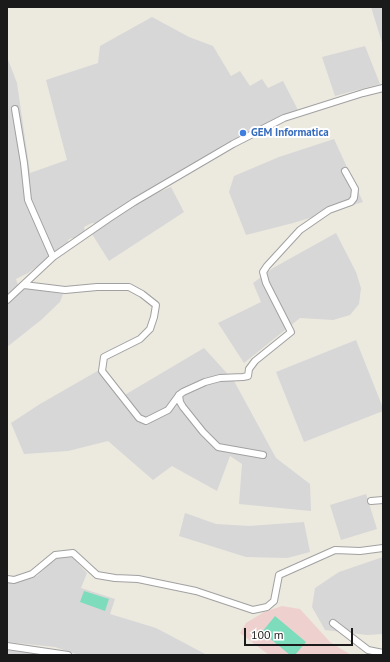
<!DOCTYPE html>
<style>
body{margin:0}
#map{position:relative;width:390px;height:662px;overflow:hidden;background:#ece9df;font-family:"PT Sans",sans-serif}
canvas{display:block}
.frame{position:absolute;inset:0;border:8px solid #1a1a1a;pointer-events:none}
.scale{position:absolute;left:244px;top:628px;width:109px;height:18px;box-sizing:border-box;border:2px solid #1a1a1a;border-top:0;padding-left:5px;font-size:12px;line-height:14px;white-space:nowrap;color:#1a1a1a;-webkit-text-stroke:3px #fff;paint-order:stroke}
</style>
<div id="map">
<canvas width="390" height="662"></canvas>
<div class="frame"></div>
<div class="scale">100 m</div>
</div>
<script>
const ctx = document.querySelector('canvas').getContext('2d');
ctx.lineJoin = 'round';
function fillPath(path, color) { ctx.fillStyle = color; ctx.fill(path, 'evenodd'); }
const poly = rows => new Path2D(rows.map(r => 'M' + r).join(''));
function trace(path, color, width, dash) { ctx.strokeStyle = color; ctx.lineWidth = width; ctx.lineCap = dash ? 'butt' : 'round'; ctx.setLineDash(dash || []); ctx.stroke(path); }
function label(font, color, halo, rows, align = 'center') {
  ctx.font = font + ' "PT Sans",sans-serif'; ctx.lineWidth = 4; ctx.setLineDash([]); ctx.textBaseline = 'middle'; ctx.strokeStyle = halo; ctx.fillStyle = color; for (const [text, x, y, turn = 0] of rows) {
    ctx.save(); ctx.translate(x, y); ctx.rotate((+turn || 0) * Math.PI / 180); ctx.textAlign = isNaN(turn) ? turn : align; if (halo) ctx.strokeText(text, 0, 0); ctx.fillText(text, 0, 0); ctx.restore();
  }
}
fillPath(poly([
 [371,7,383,7,383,46],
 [152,17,189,37,213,46,231,76,240,71,250,86,262,79,268,88,283,81,298,110,272,121,226,143,196,163,98,224,92,223,84,227,85,233,75,240,72,238,68,240,68,244,28,273,16,279,18,285,7,295,7,57,17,83,30,173,67,160,46,80,98,63,100,46],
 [365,46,380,84,335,96,322,57],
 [334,139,363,202,293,223,246,235,229,192,234,176,279,157],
 [171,187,184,212,109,261,92,234,113,218,154,194],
 [336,233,356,272,361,288,359,304,350,315,333,320,300,318,244,363,218,323,261,302,253,283,273,268],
 [25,288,63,294,60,302,41,320,7,347,7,303],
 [356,340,383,408,383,411,304,442,276,372],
 [204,348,234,381,276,458,310,484,311,511,239,504,242,464,230,456,217,491,172,466,153,480,108,441,68,451,24,454,11,423,40,404,101,369,123,396],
 [366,494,377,529,341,540,330,505],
 [185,513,216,524,249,526,304,522,310,552,287,558,246,557,179,536],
 [71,556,87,573,81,588,115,599,110,614,156,628,207,655,79,655,55,647,7,642,7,582,14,582,37,576,56,557],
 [383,557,383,634,367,635,325,630,312,607,315,588,339,572],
 [7,650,31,653,41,652,66,655,7,655]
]), '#d8d7d7');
fillPath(poly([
 [282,606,300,609,330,642,351,655,269,655,240,633,246,623,264,612]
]), '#eed1ce');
fillPath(poly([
 [84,591,109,599,105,611,80,602],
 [275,616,306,642,295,655,290,655,262,632]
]), '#7ddcbc');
const street = poly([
 [15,109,24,163,28,200,53,257],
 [24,285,65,290,97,287,129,287,142,294,156,305,154,317,150,329,140,339,104,357,102,371,139,418,146,421,168,410,179,395,183,392,205,382,220,378,243,377,248,376,249,369,255,361,291,332,266,283,263,272,267,266,300,230,329,210,351,202,354,198,355,189,345,171],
 [7,300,53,257,108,219,134,202,233,144,284,118,363,93,383,88],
 [179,395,180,402,183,407,203,432,218,447,263,455],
 [371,501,383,500],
 [7,579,14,580,32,574,55,555,73,553,97,575,115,578,138,579,196,591,253,610,267,607,274,601,279,575,335,550,360,551,383,548],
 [333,623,368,650,383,653],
 [7,646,68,655]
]);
trace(street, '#a1a1a1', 8);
trace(street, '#fff', 6);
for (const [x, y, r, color] of [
 [243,133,4,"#3f7fe0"]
]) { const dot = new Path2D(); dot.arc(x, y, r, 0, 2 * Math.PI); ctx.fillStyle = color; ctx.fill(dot); trace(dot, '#fff', 1.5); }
label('bold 11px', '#366cbe', '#fff', [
 ["GEM Informatica",251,133]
], 'left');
</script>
